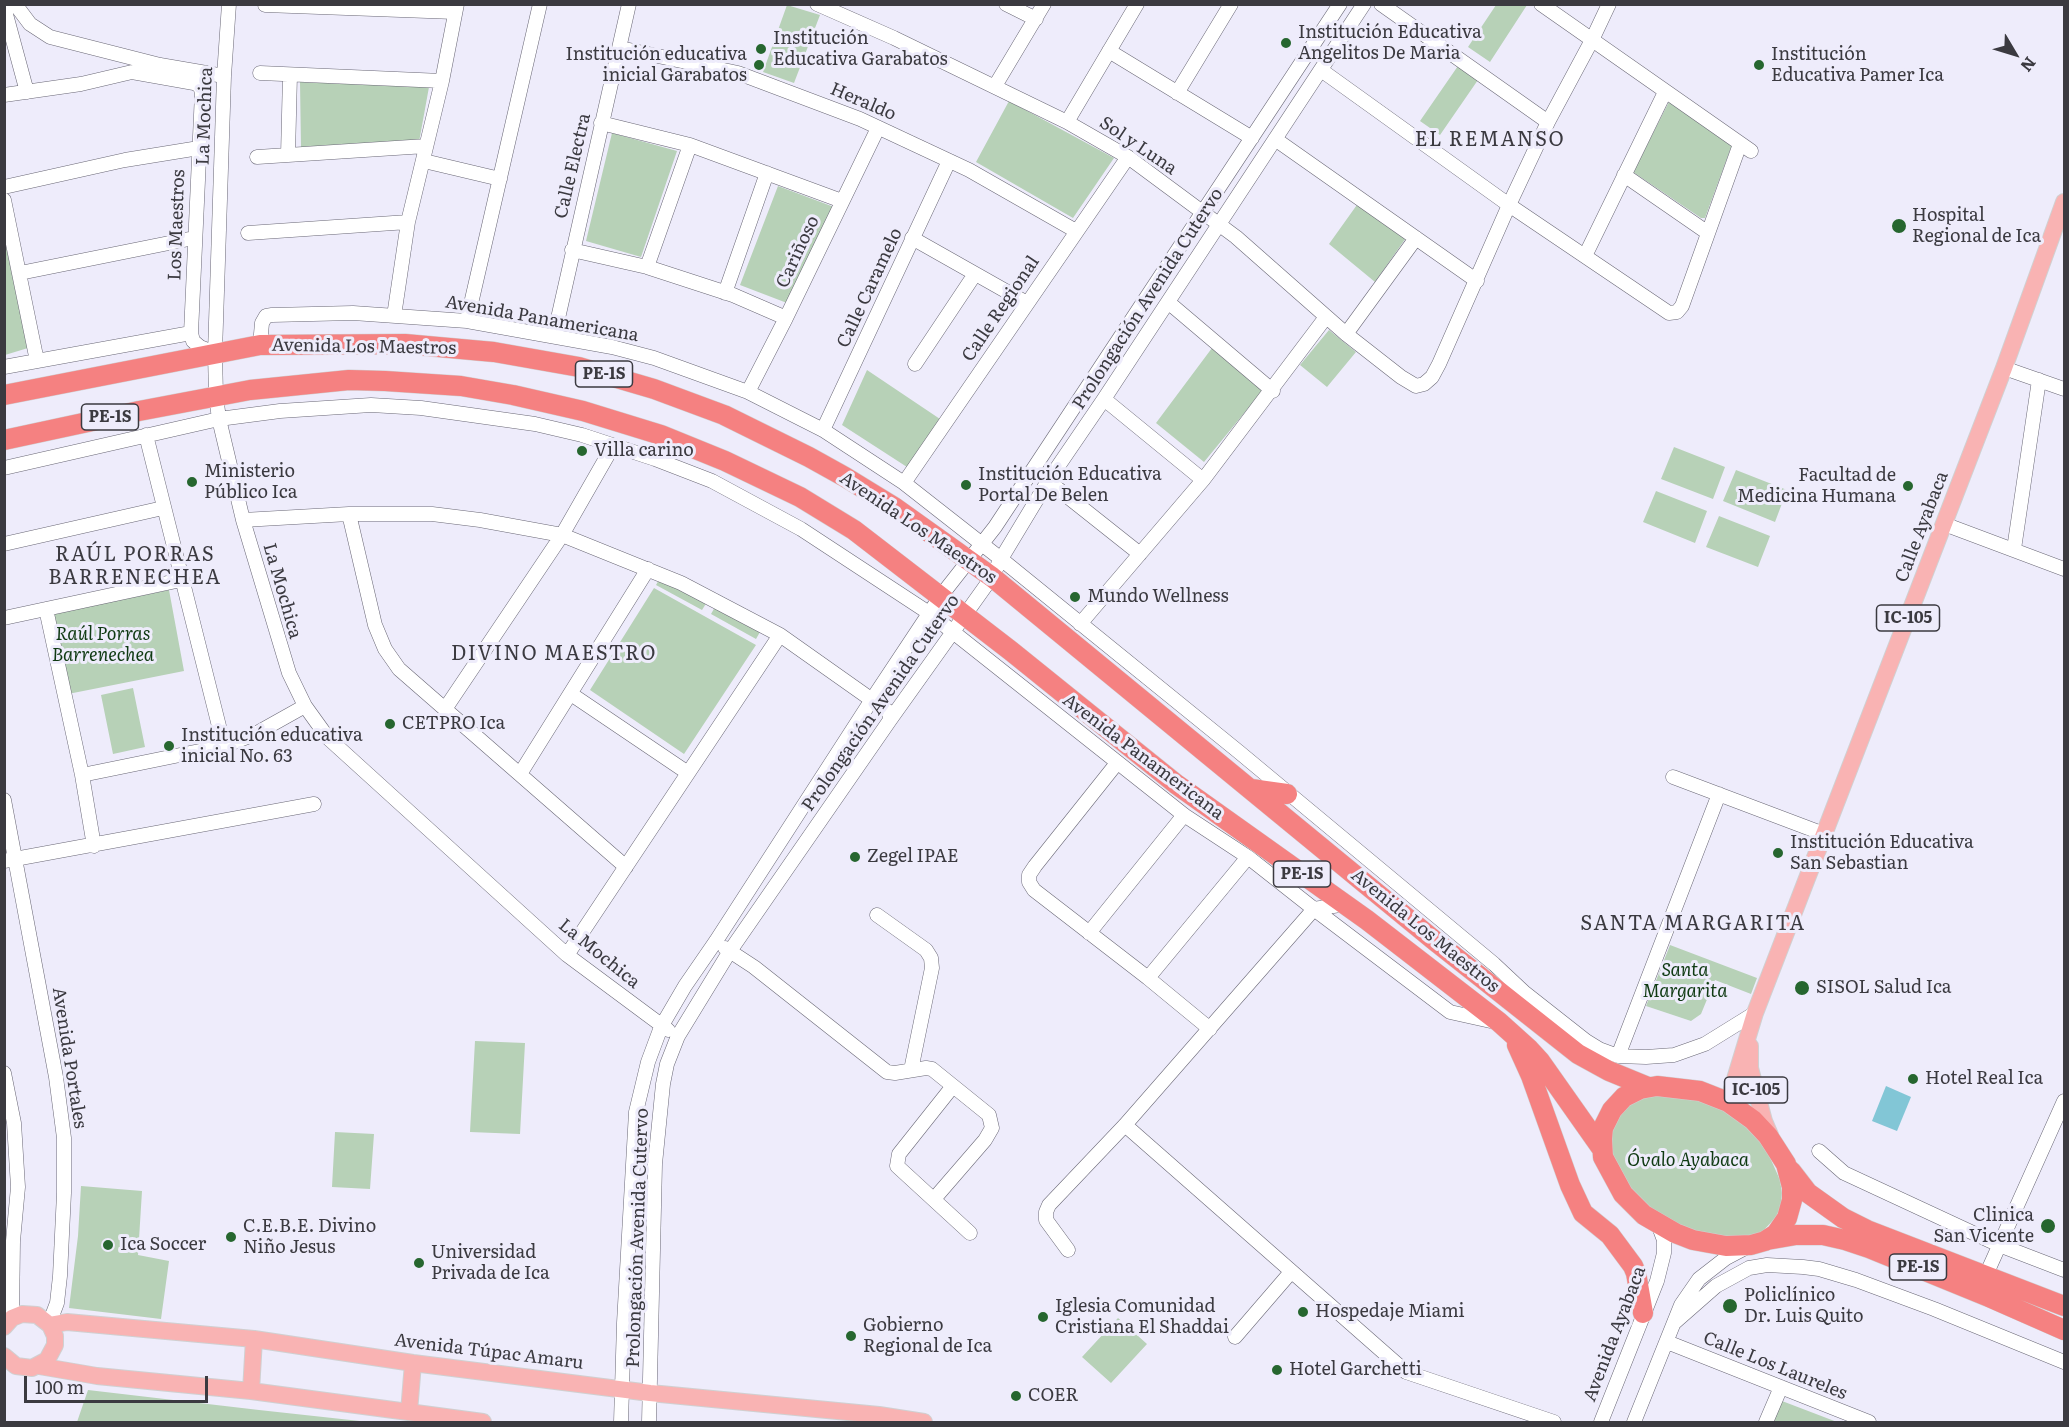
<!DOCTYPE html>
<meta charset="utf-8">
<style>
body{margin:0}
#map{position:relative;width:2069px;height:1427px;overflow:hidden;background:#eeecfb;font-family:Literata,serif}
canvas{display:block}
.frame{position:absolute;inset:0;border:6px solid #3b3a40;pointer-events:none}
.north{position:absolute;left:1985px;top:24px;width:60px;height:60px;-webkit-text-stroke:4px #eeecfb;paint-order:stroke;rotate:128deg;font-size:16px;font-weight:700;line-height:24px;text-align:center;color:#3b3a40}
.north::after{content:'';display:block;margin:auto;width:21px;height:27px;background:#3b3a40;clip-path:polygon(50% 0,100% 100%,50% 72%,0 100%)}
.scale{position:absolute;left:24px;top:1376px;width:184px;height:27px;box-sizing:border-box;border:3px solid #3b3a40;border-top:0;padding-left:8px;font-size:18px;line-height:21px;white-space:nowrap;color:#3b3a40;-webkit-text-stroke:4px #eeecfb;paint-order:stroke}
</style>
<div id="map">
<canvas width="2069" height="1427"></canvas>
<div class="frame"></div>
<div class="north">N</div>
<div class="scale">100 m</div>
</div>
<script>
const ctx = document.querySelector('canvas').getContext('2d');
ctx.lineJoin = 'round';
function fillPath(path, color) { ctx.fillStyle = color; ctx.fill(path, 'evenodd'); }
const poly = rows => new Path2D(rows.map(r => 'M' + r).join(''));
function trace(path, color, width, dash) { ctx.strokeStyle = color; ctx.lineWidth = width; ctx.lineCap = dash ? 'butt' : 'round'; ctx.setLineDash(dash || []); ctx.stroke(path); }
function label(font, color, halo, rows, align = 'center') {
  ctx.font = font + ' Literata,serif'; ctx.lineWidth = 6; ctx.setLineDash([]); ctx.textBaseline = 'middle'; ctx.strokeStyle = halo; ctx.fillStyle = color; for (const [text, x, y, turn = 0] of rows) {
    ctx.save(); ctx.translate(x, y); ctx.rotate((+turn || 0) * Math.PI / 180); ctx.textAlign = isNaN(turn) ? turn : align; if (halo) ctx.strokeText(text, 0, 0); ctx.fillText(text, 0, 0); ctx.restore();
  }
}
fillPath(poly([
 [787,5,820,15,794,83,763,72],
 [1496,5,1527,5,1490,62,1468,47],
 [1460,63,1480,77,1440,135,1420,121],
 [300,82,429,87,419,142,301,148],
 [1671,98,1733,142,1705,218,1701,218,1633,172],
 [1009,101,1114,158,1073,218,976,162],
 [612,133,677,151,641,257,586,241],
 [778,186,834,207,787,303,740,285],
 [1359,202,1408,235,1375,282,1329,244],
 [4,235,28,348,5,355,4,355],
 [1329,330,1356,352,1327,387,1300,365],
 [1212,348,1264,389,1204,462,1156,423],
 [867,370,940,419,907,467,842,425],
 [1674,447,1725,467,1713,499,1661,479],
 [1736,470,1787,490,1775,522,1723,501],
 [1656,491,1707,511,1695,543,1643,522],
 [1719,516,1770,536,1758,567,1706,547],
 [660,578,707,602,702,610,656,585],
 [654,588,756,645,684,754,590,690],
 [169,590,184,671,68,694,53,613],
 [715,607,760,632,756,639,711,614],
 [133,688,145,747,113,754,101,695],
 [1670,945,1757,978,1751,994,1715,980,1701,1014,1691,1021,1646,1006],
 [475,1041,525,1043,520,1134,470,1132],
 [1680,1094,1717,1106,1745,1126,1758,1138,1768,1153,1780,1180,1782,1193,1781,1206,1776,1217,1763,1231,1753,1236,1712,1237,1667,1222,1628,1192,1602,1132,1636,1095],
 [335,1132,374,1134,370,1189,332,1187],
 [81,1186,142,1191,138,1255,169,1261,161,1319,69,1308,78,1236],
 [1118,1318,1147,1344,1111,1383,1082,1357],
 [88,1390,259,1410,369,1422,77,1422],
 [1782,1401,1837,1422,1773,1422]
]), '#b7d1b7');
fillPath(poly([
 [1886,1086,1911,1097,1897,1131,1872,1121]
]), '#82c6d6');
const minor = poly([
 [15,4,30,24,50,37,160,65,224,76],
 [229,4,224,76,215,353,216,396,219,419,243,520,289,673,305,706,328,738,567,955,668,1030],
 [817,4,894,38,1067,122,1128,157,1236,237,1346,334,1401,377,1416,386,1424,384,1432,377,1439,364,1509,205,1548,122,1592,40,1609,4],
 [1006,4,1036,19],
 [1381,4,1548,122],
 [1541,4,1751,151],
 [265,5,455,12],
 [4,7,27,92],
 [620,48,738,73,860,119,969,170,1076,231],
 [1109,51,1252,138],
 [1321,70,1509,205,1669,313,1677,312,1682,306,1740,144],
 [260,73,442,81],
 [995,86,1044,4],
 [1177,93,1231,4],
 [4,95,81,84,132,72,194,83,200,86,202,93,191,333,193,341,200,347,215,353],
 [1067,122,1137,4],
 [601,123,690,145,842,201],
 [1275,139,1477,281],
 [288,155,290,75],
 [257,157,426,146],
 [424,161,500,179],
 [1624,175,1708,233],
 [4,187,125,160,199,148],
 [4,200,37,361],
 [248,233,408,222],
 [912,238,1027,303],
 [572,250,647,267,733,295,786,318],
 [1585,256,1665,92],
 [647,267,690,145],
 [20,273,194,238],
 [725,293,767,173],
 [1168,302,1273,391],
 [394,316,408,222,442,81,457,4],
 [467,321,540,4],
 [1346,334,1416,238],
 [554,336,629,4],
 [260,345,262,323,266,316,272,315,353,313,467,321,612,347,654,358,748,392,823,430,904,483,1001,559,1239,752,1494,964,1525,993,1586,1041,1599,1049,1618,1056,1646,1057,1674,1055,1705,1044,1755,1013],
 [915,364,975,274],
 [4,367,191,333],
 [2004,368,2064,389],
 [748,392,786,318,878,128],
 [1104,399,1203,480],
 [823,430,949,161],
 [146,435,224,746],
 [4,468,219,419,280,411,371,405,421,408,535,424,582,435,655,459,712,481,801,529,929,613,1184,815,1248,857,1314,909,1450,1012,1495,1022],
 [1048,481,1140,554],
 [904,483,1128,157],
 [349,514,375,625,385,649,399,669,626,867],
 [243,520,349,514,432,514,480,520,562,535,681,583,780,635,889,712,890,720],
 [1944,524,2064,569],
 [4,544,163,508],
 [2014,549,2039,380],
 [46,609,82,775,94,846],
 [4,618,181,580],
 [1080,624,1203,480,1326,317],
 [571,694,688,773],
 [445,709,562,535,613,446],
 [1117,763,1035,866,1029,875,1029,882,1034,890,1148,978,1210,1029],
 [520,774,648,569],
 [82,775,224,746,255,734,305,706],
 [1673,777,1824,834],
 [4,800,56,1077,64,1138,64,1193,60,1276,57,1303,49,1324],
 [4,861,314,804],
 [877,915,926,950,931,958,932,968,911,1070],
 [1089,933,1184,815],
 [725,948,754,967,887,1072,895,1073,926,1068,932,1069,989,1115,992,1128,985,1140,934,1199],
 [567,955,780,635],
 [1148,978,1248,857],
 [1618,1056,1719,794],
 [4,1073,14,1123,18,1187,13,1241,12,1318],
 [953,1086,899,1154,897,1166,970,1233],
 [1125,1125,1406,1372,1554,1422],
 [1819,1151,1844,1173,1999,1245,2064,1270],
 [1068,1250,1046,1220,1046,1212,1049,1205,1125,1125,1314,909,1346,904],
 [1986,1275,2064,1101],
 [1675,1322,1716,1286,1749,1268,1767,1265,1803,1267,1819,1269,1856,1280,1934,1309,2064,1362],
 [1235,1337,1291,1272],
 [1667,1342,1869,1422],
 [621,1422,624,1323,636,1112,648,1062,661,1027,685,986,716,941,871,701,940,597,995,527,1340,4],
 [649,1422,655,1164,663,1084,667,1064,678,1036,730,951,890,720,992,577,1001,559,1048,481,1104,399,1364,4],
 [1601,1422,1657,1281,1664,1253,1664,1240,1658,1224],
 [1634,1422,1681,1305,1699,1279,1726,1258,1745,1248],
 [1766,1422,1781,1387]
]);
const major = poly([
 [1750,1046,1750,1068,1764,1121,1770,1135],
 [1728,1102,1755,1013,2004,368,2064,202],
 [50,1325,67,1322,254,1339,413,1363,650,1393,879,1415,924,1422],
 [4,1327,12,1318,22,1314,37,1315,50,1325,55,1336,55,1345,47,1360,32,1368,16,1366,4,1356],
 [39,1366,97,1376,251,1391,483,1422],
 [251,1391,254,1339],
 [409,1412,413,1363]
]);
const highway = poly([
 [4,395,260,345,405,344,494,352,579,367,654,389,724,415,809,457,845,477,894,507,992,577,1435,941,1578,1054,1609,1071,1648,1087],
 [4,440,139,411,250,390,349,380,385,381,461,386,513,395,583,411,661,435,725,461,800,497,854,530,1011,651,1176,784,1367,920,1499,1022,1529,1049,1540,1061,1602,1149],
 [1251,789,1287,794],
 [1517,1045,1531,1076,1570,1185,1583,1213,1610,1235,1633,1266,1636,1273,1643,1313],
 [1657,1086,1700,1091,1728,1102,1753,1120,1768,1136,1786,1164,1792,1187,1792,1200,1787,1218,1776,1234,1765,1241,1751,1245,1726,1246,1693,1240,1675,1233,1644,1215,1623,1194,1603,1157,1602,1139,1603,1128,1612,1110,1624,1097,1640,1089,1657,1086],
 [1791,1171,1808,1193,1843,1218,1867,1230,2064,1306],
 [1767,1240,1796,1235,1823,1235,1845,1240,1869,1248,1989,1297,2064,1330]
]);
trace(minor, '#6a6876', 15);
trace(major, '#d0d0d1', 18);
trace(highway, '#d0d0d1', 21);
trace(minor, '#fff', 14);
trace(major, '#f9b3b3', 16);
trace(highway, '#f58181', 20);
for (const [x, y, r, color] of [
 [1286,43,6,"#26662f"],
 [761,49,6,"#26662f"],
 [759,65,6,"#26662f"],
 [1759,65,6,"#26662f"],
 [1899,226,8,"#26662f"],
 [582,451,6,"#26662f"],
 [192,482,6,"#26662f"],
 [966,485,6,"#26662f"],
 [1908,486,6,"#26662f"],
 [1075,597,6,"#26662f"],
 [390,724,6,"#26662f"],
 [169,746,6,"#26662f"],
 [1778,853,6,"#26662f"],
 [855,857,6,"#26662f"],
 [1802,988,8,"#26662f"],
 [1913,1079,6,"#26662f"],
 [2048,1226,8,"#26662f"],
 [231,1237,6,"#26662f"],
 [108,1245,6,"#26662f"],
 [419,1263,6,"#26662f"],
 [1730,1306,8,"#26662f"],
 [1303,1312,6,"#26662f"],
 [1043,1317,6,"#26662f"],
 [851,1336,6,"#26662f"],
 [1277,1370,6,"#26662f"],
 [1016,1396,6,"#26662f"]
]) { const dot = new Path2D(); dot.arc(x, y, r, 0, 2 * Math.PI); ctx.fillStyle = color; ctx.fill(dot); trace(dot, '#eeecfb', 2); }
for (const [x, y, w] of [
 [604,374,57],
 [110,417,57],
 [1908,618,63],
 [1302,874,57],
 [1756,1090,63],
 [1918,1267,57]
]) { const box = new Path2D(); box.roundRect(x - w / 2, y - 13, w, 26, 4.5); ctx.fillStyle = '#eeecfb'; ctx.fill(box); trace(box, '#3b3a40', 1.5); }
label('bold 16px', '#3b3a40', null, [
 ["PE-1S",604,374],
 ["PE-1S",110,417],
 ["IC-105",1908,618],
 ["PE-1S",1302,874],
 ["IC-105",1756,1090],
 ["PE-1S",1918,1267]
]);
label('18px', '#3b3a40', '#eeecfb', [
 ["Institución Educativa",1298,33],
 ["Angelitos De Maria",1298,54],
 ["Institución",773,39],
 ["Educativa Garabatos",773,60],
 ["Institución educativa",747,55,"right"],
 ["inicial Garabatos",747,76,"right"],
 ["Institución",1771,55],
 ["Educativa Pamer Ica",1771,76],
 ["Hospital",1912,216],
 ["Regional de Ica",1912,237],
 ["Villa carino",594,451],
 ["Ministerio",204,472],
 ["Público Ica",204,493],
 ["Institución Educativa",978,475],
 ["Portal De Belen",978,496],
 ["Facultad de",1896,476,"right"],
 ["Medicina Humana",1896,497,"right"],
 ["Mundo Wellness",1087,597],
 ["CETPRO Ica",402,724],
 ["Institución educativa",181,736],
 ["inicial No. 63",181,757],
 ["Institución Educativa",1790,843],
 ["San Sebastian",1790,864],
 ["Zegel IPAE",867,857],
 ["SISOL Salud Ica",1816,988],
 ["Hotel Real Ica",1925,1079],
 ["Clinica",2034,1216,"right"],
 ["San Vicente",2034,1237,"right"],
 ["C.E.B.E. Divino",243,1227],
 ["Niño Jesus",243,1248],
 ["Ica Soccer",120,1245],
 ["Universidad",431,1253],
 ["Privada de Ica",431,1274],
 ["Policlínico",1744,1296],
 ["Dr. Luis Quito",1744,1317],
 ["Iglesia Comunidad",1055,1307],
 ["Cristiana El Shaddai",1055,1328],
 ["Hospedaje Miami",1315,1312],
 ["Gobierno",863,1326],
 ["Regional de Ica",863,1347],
 ["Hotel Garchetti",1289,1370],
 ["COER",1028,1396]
], 'left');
label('18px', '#3b3a40', '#eeecfb', [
 ["Heraldo",863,102,23],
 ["La Mochica",205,116,-88],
 ["Sol y Luna",1138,146,34],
 ["Calle Electra",573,166,-77],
 ["Los Maestros",177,225,-88],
 ["Cariñoso",798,252,-65],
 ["Calle Caramelo",870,288,-65],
 ["Prolongación Avenida Cutervo",1148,299,-57],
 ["Calle Regional",1001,309,-56],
 ["Avenida Panamericana",542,319,10],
 ["Avenida Los Maestros",364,347,1],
 ["Calle Ayabaca",1922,527,-69],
 ["Avenida Los Maestros",918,528,34],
 ["La Mochica",282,591,74],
 ["Prolongación Avenida Cutervo",881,703,-55],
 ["Avenida Panamericana",1143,757,37],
 ["Avenida Los Maestros",1425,931,39],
 ["La Mochica",599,954,39],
 ["Avenida Portales",69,1058,81],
 ["Prolongación Avenida Cutervo",638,1238,-88],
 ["Avenida Ayabaca",1615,1334,-69],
 ["Avenida Túpac Amaru",489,1352,7],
 ["Calle Los Laureles",1775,1366,22]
]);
label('italic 18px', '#0f3a12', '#eeecfb', [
 ["Raúl Porras",103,635],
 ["Barrenechea",103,656],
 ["Santa",1685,971],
 ["Margarita",1685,992],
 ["Óvalo Ayabaca",1688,1161]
]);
ctx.letterSpacing = '1.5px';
label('20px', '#3b3a40', '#eeecfb', [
 ["EL REMANSO",1490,140],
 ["RAÚL PORRAS",135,555],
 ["BARRENECHEA",135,578],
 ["DIVINO MAESTRO",554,654],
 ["SANTA MARGARITA",1693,924]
]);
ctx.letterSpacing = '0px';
</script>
